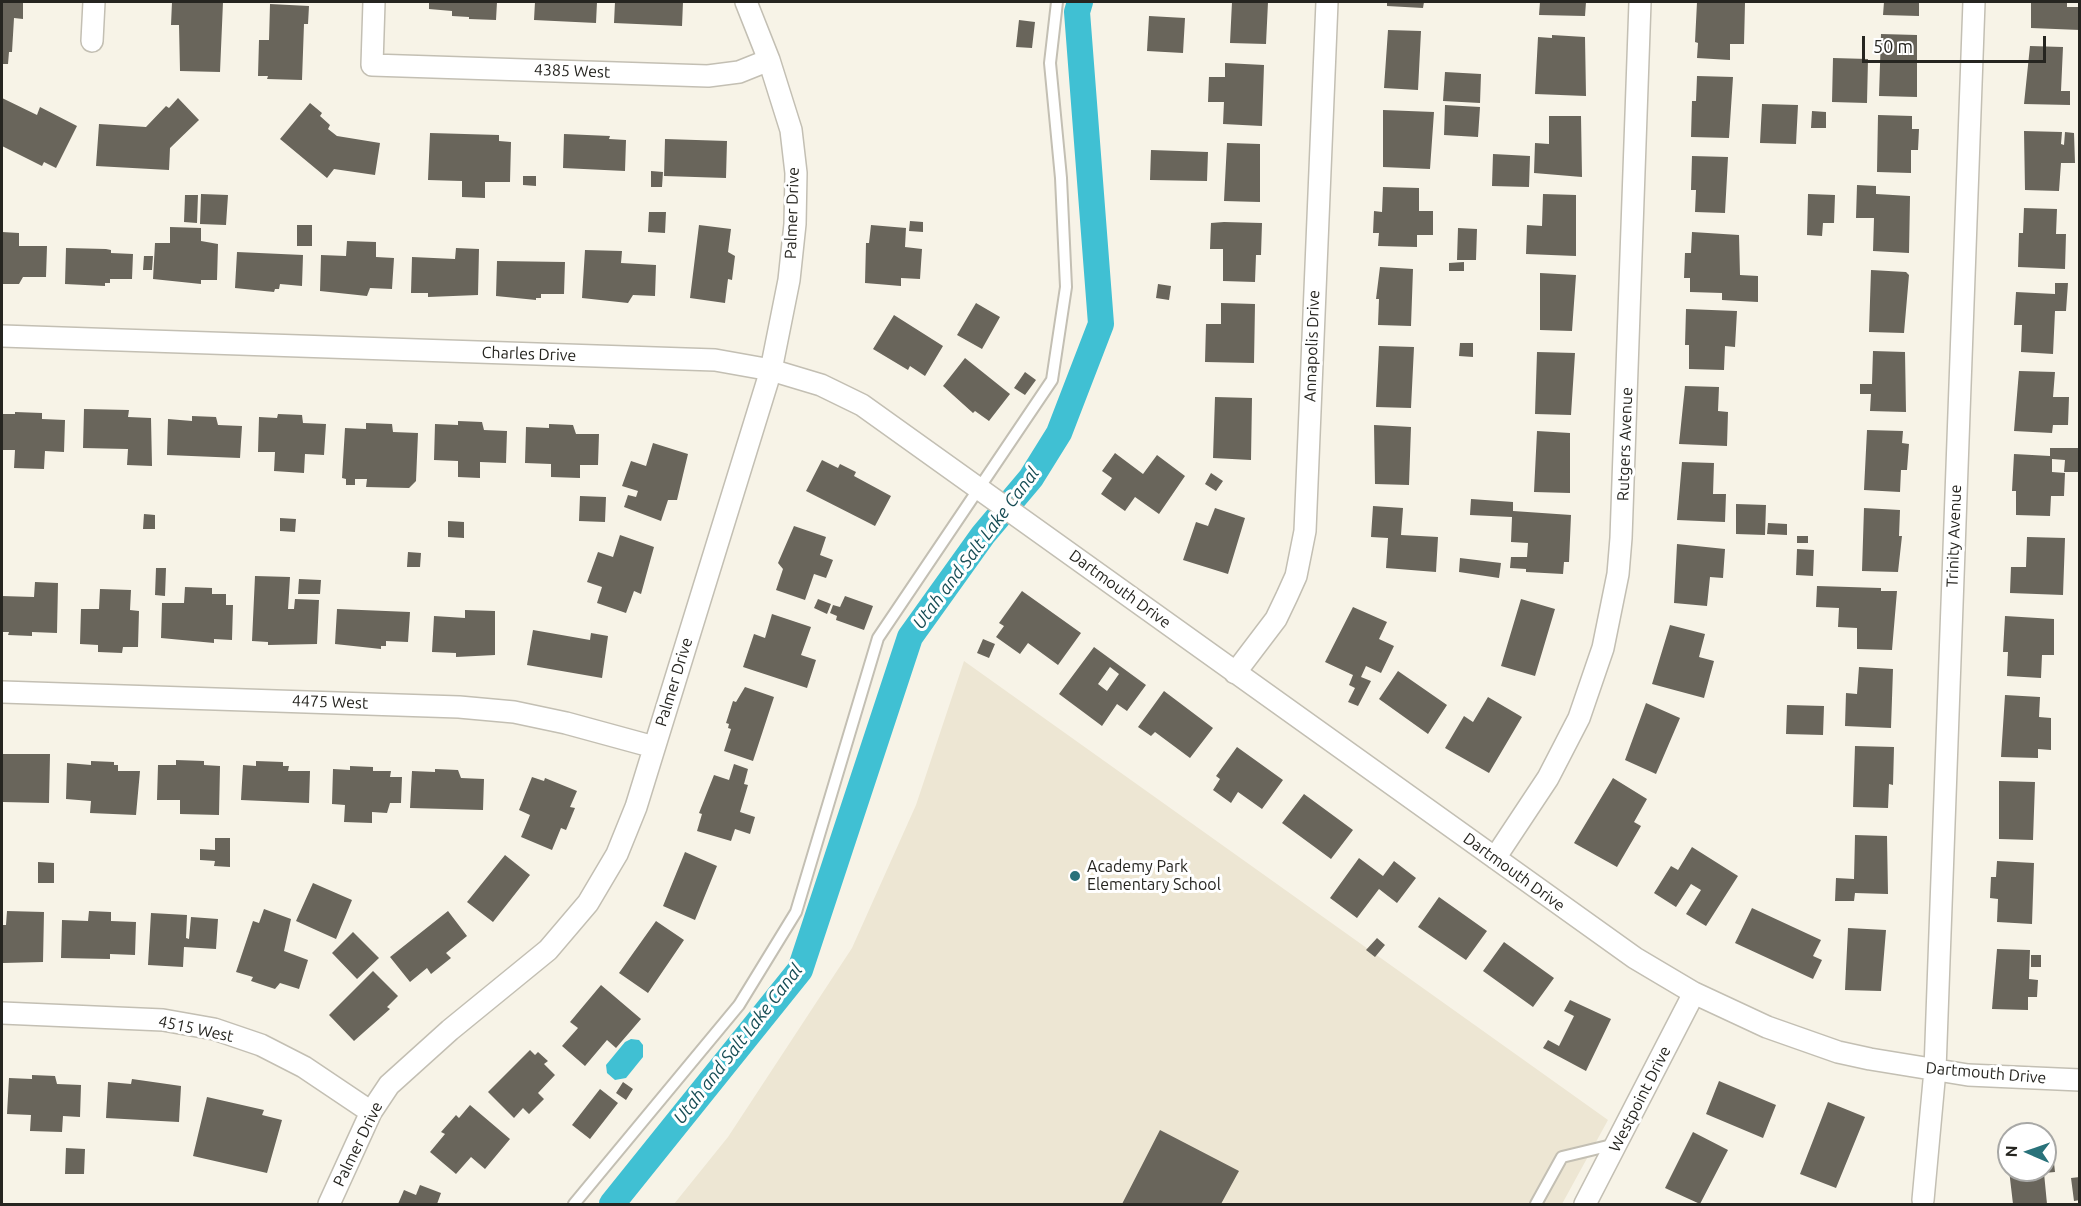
<!DOCTYPE html>
<style>
body{margin:0}
#map{position:relative;width:2081px;height:1206px;overflow:hidden;background:#f7f3e7;font-family:Ubuntu,sans-serif}
canvas{display:block}
.frame{position:absolute;inset:0;border:3px solid #262520;pointer-events:none}
.north{position:absolute;left:1997px;top:1122px;width:60px;height:60px;box-sizing:border-box;background:#fff;border:2px solid #a8a8a6;border-radius:50%;rotate:272deg;font-size:16px;font-weight:700;line-height:24px;text-align:center;color:#262520}
.north::after{content:'';display:block;margin:auto;width:21px;height:27px;background:#29727a;clip-path:polygon(50% 0,100% 100%,50% 72%,0 100%)}
.scale{position:absolute;left:1862px;top:36px;width:184px;height:27px;box-sizing:border-box;border:3px solid #262520;border-top:0;padding-left:8px;font-size:18px;line-height:21px;white-space:nowrap;color:#262520;-webkit-text-stroke:4px #fff;paint-order:stroke}
</style>
<div id="map">
<canvas width="2081" height="1206"></canvas>
<div class="frame"></div>
<div class="north">N</div>
<div class="scale">50 m</div>
</div>
<script>
const ctx = document.querySelector('canvas').getContext('2d');
ctx.lineJoin = 'round';
function fillPath(path, color) { ctx.fillStyle = color; ctx.fill(path, 'evenodd'); }
const poly = rows => new Path2D(rows.map(r => 'M' + r).join(''));
function trace(path, color, width, dash) { ctx.strokeStyle = color; ctx.lineWidth = width; ctx.lineCap = dash ? 'butt' : 'round'; ctx.setLineDash(dash || []); ctx.stroke(path); }
function label(font, color, halo, rows, align = 'center') {
  ctx.font = font + ' Ubuntu,sans-serif'; ctx.lineWidth = 6; ctx.setLineDash([]); ctx.textBaseline = 'middle'; ctx.strokeStyle = halo; ctx.fillStyle = color; for (const [text, x, y, turn = 0] of rows) {
    ctx.save(); ctx.translate(x, y); ctx.rotate((+turn || 0) * Math.PI / 180); ctx.textAlign = isNaN(turn) ? turn : align; if (halo) ctx.strokeText(text, 0, 0); ctx.fillText(text, 0, 0); ctx.restore();
  }
}
fillPath(poly([
 [964,661,1608,1120,1562,1204,674,1204,728,1137,852,948,916,805]
]), '#ede6d3');
fillPath(poly([
 [631,1039,639,1040,643,1045,643,1057,626,1078,615,1080,607,1073,606,1065,625,1042]
]), '#40c0d3');
trace(poly([
 [612,1204,800,970,910,637,983,535,1031,478,1059,433,1101,324,1077,12,1080,2]
]), '#40c0d3', 26);
fillPath(poly([
 [2,2,23,2,23,19,14,18,12,52,9,52,8,64,2,64],
 [172,2,223,2,220,72,180,71,179,25,171,25],
 [429,2,497,2,496,20,469,19,469,17,452,16,452,11,429,9],
 [535,2,597,2,596,23,534,20],
 [615,2,683,2,682,26,614,23],
 [1232,2,1268,2,1266,44,1230,43],
 [1387,2,1424,2,1423,8,1387,6],
 [1540,2,1586,2,1585,16,1539,15],
 [1697,2,1745,3,1744,44,1730,44,1730,60,1697,58,1698,43,1695,42],
 [1884,2,1919,2,1919,16,1883,15],
 [2031,2,2067,2,2067,7,2080,7,2080,30,2031,28],
 [270,4,309,6,308,24,304,24,302,80,267,79,268,76,258,76,259,40,269,40],
 [1149,16,1185,18,1183,53,1147,51],
 [1019,20,1035,22,1032,48,1016,47],
 [1388,30,1421,31,1418,90,1384,88],
 [1881,34,1917,35,1917,97,1879,96],
 [1552,35,1585,37,1586,96,1535,94,1538,37,1552,38],
 [2030,46,2063,47,2061,91,2070,91,2070,105,2024,104],
 [1833,58,1868,59,1867,103,1832,102],
 [1225,63,1264,65,1262,126,1223,124,1224,102,1208,102,1209,77,1225,77],
 [1445,72,1481,74,1480,103,1443,101],
 [1697,76,1733,77,1729,138,1691,137,1692,101,1696,101],
 [2,98,37,115,40,107,77,126,56,168,44,162,42,166,2,146],
 [178,98,199,120,170,148,169,170,96,166,99,124,146,127,166,106,169,108],
 [310,103,322,113,320,116,330,125,328,129,337,136,380,143,375,175,334,169,327,178,280,139],
 [1762,104,1798,105,1796,144,1760,143],
 [1445,105,1480,107,1478,137,1444,135],
 [1383,110,1434,112,1430,169,1383,167],
 [1812,111,1826,112,1826,128,1811,128],
 [1878,115,1912,116,1912,129,1919,129,1918,150,1911,150,1911,173,1877,172],
 [1549,116,1581,116,1582,177,1534,173,1535,143,1549,144],
 [2024,131,2062,132,2061,144,2064,145,2065,132,2074,133,2075,163,2061,163,2059,191,2025,190],
 [430,133,499,135,499,141,511,142,510,182,485,182,485,198,462,197,462,181,428,180],
 [564,134,610,136,609,139,626,140,625,171,563,168],
 [665,139,727,141,726,178,664,176],
 [1227,143,1260,144,1260,202,1224,201],
 [1151,150,1208,152,1207,181,1150,180],
 [1493,154,1530,156,1529,187,1492,186],
 [1692,156,1728,157,1725,213,1695,212,1696,190,1691,190],
 [651,171,663,172,662,187,651,187],
 [523,176,536,176,536,186,523,185],
 [1857,185,1876,186,1876,194,1910,196,1909,253,1873,251,1874,218,1856,218],
 [1383,187,1419,188,1419,211,1433,211,1433,235,1417,235,1417,247,1378,246,1379,233,1373,233,1374,211,1382,212],
 [201,194,228,195,226,225,200,224],
 [1543,194,1576,195,1576,256,1526,254,1527,225,1542,226],
 [1808,194,1835,195,1834,223,1823,223,1822,236,1807,235],
 [185,195,198,195,197,223,184,222],
 [2024,208,2057,209,2056,234,2066,234,2065,269,2018,267,2019,233,2023,233],
 [649,212,666,212,665,233,648,232],
 [910,221,923,222,923,232,909,231],
 [1224,222,1262,223,1261,255,1256,255,1255,282,1223,281,1223,249,1210,249,1211,223],
 [297,225,312,225,312,246,297,246],
 [699,225,731,229,728,252,735,256,732,280,728,279,725,303,690,298],
 [871,225,906,228,905,247,922,249,920,279,901,278,901,286,865,283,866,243,869,243],
 [170,227,201,228,201,241,218,244,217,280,201,280,201,284,153,279,155,243,170,243],
 [1458,228,1477,229,1476,260,1457,260],
 [2,232,19,233,19,246,47,246,46,277,23,277,19,284,2,284],
 [1692,232,1739,235,1740,275,1758,276,1758,302,1722,300,1722,293,1690,292,1690,278,1684,278,1685,253,1691,253],
 [347,241,376,242,376,257,394,258,392,289,370,288,367,296,320,291,321,255,346,256],
 [66,248,106,249,111,250,111,253,133,254,132,279,110,279,110,283,105,283,105,286,65,284],
 [456,248,479,249,478,295,428,297,428,293,411,293,412,257,455,259],
 [585,250,622,251,621,263,656,265,655,296,633,295,628,303,582,298],
 [237,252,303,255,302,286,280,284,279,289,275,289,274,292,235,288],
 [144,256,153,256,152,270,143,270],
 [497,261,565,262,564,294,541,294,541,298,536,298,536,300,496,296],
 [1464,262,1464,271,1449,271,1449,263],
 [1380,267,1413,269,1411,326,1378,325,1379,299,1376,299],
 [1871,270,1906,272,1909,275,1904,333,1869,332],
 [1540,273,1576,275,1572,331,1540,330],
 [2055,283,2068,283,2066,311,2055,311,2053,354,2021,352,2022,325,2014,325,2016,292,2055,294],
 [1158,284,1171,286,1169,300,1156,298],
 [976,303,1000,317,982,349,957,335],
 [1221,303,1255,304,1254,363,1205,362,1206,324,1221,324],
 [1686,309,1737,311,1735,347,1725,346,1724,370,1689,369,1689,345,1685,345],
 [894,315,943,346,925,376,910,366,908,370,873,349],
 [1460,343,1473,343,1473,357,1459,356],
 [1379,346,1414,347,1411,408,1376,407],
 [1873,351,1905,352,1906,412,1870,411,1871,394,1860,394,1860,384,1872,384],
 [1537,352,1575,353,1571,415,1535,414],
 [965,358,1010,394,989,421,975,411,973,413,943,386],
 [2019,371,2055,372,2053,397,2069,397,2068,425,2053,425,2052,433,2014,431],
 [1025,372,1036,380,1025,395,1014,388],
 [1685,386,1719,387,1718,411,1728,412,1727,446,1679,444],
 [1215,397,1252,398,1251,460,1213,458],
 [84,409,129,410,128,417,151,418,152,466,127,465,128,449,83,448],
 [15,412,42,413,42,419,65,420,64,452,45,451,44,469,14,468,15,450,2,450,2,414,15,414],
 [278,414,302,415,303,423,326,424,324,455,305,454,304,473,274,471,275,452,258,452,259,417,277,418],
 [192,416,216,417,218,425,242,426,240,458,167,455,168,419,192,421],
 [458,421,482,422,484,430,507,431,506,463,480,462,480,478,458,477,458,461,434,460,435,424,458,425],
 [366,423,392,424,393,432,418,433,416,481,409,488,366,487,367,479,355,479,355,485,346,485,346,479,342,478,345,428,366,429],
 [549,424,573,425,576,434,599,434,598,465,580,465,580,478,551,477,551,464,525,463,526,427,549,428],
 [1374,425,1411,427,1409,485,1375,484],
 [1867,430,1903,431,1902,443,1909,444,1907,470,1901,470,1900,492,1864,490],
 [1537,431,1570,433,1570,493,1534,492],
 [653,443,688,454,677,500,668,500,661,521,624,507,628,495,636,497,638,491,622,486,631,461,646,466],
 [2050,448,2080,448,2080,472,2064,472,2065,460,2052,459,2052,472,2065,473,2064,496,2051,496,2050,516,2016,515,2016,491,2012,491,2014,454,2050,456],
 [1115,453,1143,474,1157,455,1185,476,1159,514,1135,497,1125,511,1101,494,1112,478,1102,471],
 [822,460,838,468,840,464,856,472,854,476,891,496,875,526,806,491],
 [1682,462,1714,463,1713,494,1726,494,1725,522,1677,520],
 [1211,473,1223,481,1216,491,1205,484],
 [580,496,606,497,605,522,579,521],
 [1471,499,1513,502,1513,511,1571,515,1569,562,1564,562,1563,574,1526,572,1526,569,1510,568,1511,557,1527,557,1528,543,1511,542,1512,517,1470,515],
 [1736,504,1766,505,1765,535,1736,534],
 [1373,506,1403,508,1401,535,1438,537,1436,572,1386,568,1388,538,1371,537],
 [1215,508,1245,518,1228,574,1183,560,1196,522,1208,526],
 [1864,508,1900,510,1899,536,1902,536,1898,572,1862,571],
 [144,514,155,515,155,529,143,529],
 [280,518,296,519,295,532,280,531],
 [448,521,464,522,464,538,448,537],
 [1768,523,1787,524,1787,535,1767,534],
 [794,526,826,537,820,555,833,560,826,578,814,574,805,600,776,590,783,569,778,563],
 [620,535,654,547,641,594,634,591,626,613,597,603,602,587,587,582,598,552,613,557],
 [1797,536,1808,536,1808,543,1797,543],
 [2027,537,2065,538,2063,595,2010,593,2011,567,2026,567],
 [1677,544,1725,549,1723,578,1710,577,1707,606,1674,603],
 [1797,549,1814,550,1813,576,1796,575],
 [408,552,421,553,420,567,407,567],
 [1460,558,1501,563,1499,578,1459,572],
 [156,568,166,568,165,596,155,595],
 [255,576,290,577,288,609,294,609,295,599,319,600,317,644,268,645,268,642,252,641],
 [299,579,321,580,320,594,298,594],
 [35,582,58,583,57,633,32,632,32,636,8,635,9,632,2,632,2,596,34,597],
 [1817,586,1881,588,1881,591,1897,591,1892,650,1857,649,1857,628,1838,627,1839,608,1816,607],
 [185,587,212,588,212,594,226,594,226,605,233,605,232,640,214,639,214,643,161,638,162,603,184,603],
 [100,589,131,590,130,610,139,611,138,647,123,647,122,653,98,652,98,645,80,644,81,609,99,609],
 [1022,591,1081,633,1058,665,1028,643,1020,654,996,637,1004,626,999,623],
 [845,596,873,606,864,630,836,620,837,616,830,613,833,605,840,607],
 [818,599,831,604,827,614,814,608],
 [1521,599,1555,609,1535,676,1501,666],
 [1353,607,1387,622,1379,639,1394,646,1381,673,1366,666,1361,677,1371,681,1358,706,1348,702,1355,688,1349,685,1353,675,1325,662],
 [337,609,410,612,408,642,386,641,386,646,381,646,381,649,335,644],
 [465,610,495,611,495,655,456,657,456,653,432,652,434,616,465,618],
 [772,614,811,627,801,655,816,660,807,688,743,667,754,634,765,638],
 [2005,616,2054,619,2054,655,2042,655,2041,678,2007,676,2008,652,2003,652],
 [1670,625,1705,634,1699,657,1714,661,1704,698,1652,684],
 [533,630,590,640,591,633,608,636,602,678,527,665],
 [983,639,995,644,989,658,977,653],
 [1094,647,1146,685,1127,711,1117,704,1102,726,1059,694],
 [1110,667,1119,674,1107,691,1098,684],
 [1859,667,1893,669,1891,728,1845,726,1846,693,1857,694],
 [1398,671,1447,705,1428,734,1379,699],
 [745,687,774,697,753,761,724,751,731,729,728,728,729,724,726,723,733,701,736,702],
 [1164,691,1213,728,1190,758,1155,732,1151,736,1138,727],
 [2005,695,2040,697,2039,717,2051,718,2051,750,2038,749,2038,758,2001,757],
 [1488,697,1522,717,1489,773,1445,748,1464,716,1473,722],
 [1646,703,1680,718,1656,774,1625,760],
 [1787,705,1824,706,1823,735,1786,734],
 [1855,746,1894,747,1893,785,1889,784,1888,808,1853,807],
 [1237,747,1283,780,1262,809,1238,792,1231,803,1213,790,1220,779,1216,776],
 [2,754,50,754,49,803,2,802],
 [176,760,204,761,204,765,220,766,219,815,180,814,180,800,157,800,158,765,176,765],
 [91,761,114,762,114,765,118,765,118,771,140,771,136,815,90,813,91,801,66,799,67,763,91,765],
 [256,761,283,762,283,766,289,766,288,771,310,771,309,803,241,800,243,765,256,766],
 [734,764,748,769,744,784,748,785,740,812,755,817,750,834,735,829,731,841,697,831,702,814,699,813,714,775,729,780],
 [350,766,373,767,373,771,391,771,390,777,402,777,401,803,390,803,387,813,372,812,372,823,344,822,345,805,332,804,333,769,350,770],
 [435,769,458,770,461,778,484,779,483,810,410,808,412,771,435,772],
 [532,777,544,781,545,778,577,791,570,807,575,808,566,830,561,828,552,850,521,837,530,815,519,810],
 [1613,778,1647,799,1634,822,1641,826,1617,867,1574,843],
 [1999,781,2035,782,2033,840,1999,839],
 [1304,794,1353,830,1331,859,1282,823],
 [1855,835,1887,836,1888,894,1855,893,1854,901,1835,901,1836,878,1854,879],
 [215,838,230,838,230,867,214,866,215,861,200,860,200,849,215,850],
 [1692,847,1738,876,1706,926,1686,914,1701,890,1691,884,1676,907,1654,893,1671,866,1678,870],
 [685,852,717,866,695,920,663,906],
 [505,855,530,875,493,922,467,902],
 [1359,858,1383,876,1394,861,1416,878,1397,903,1379,889,1357,918,1330,898],
 [1997,861,2034,863,2032,924,1997,922,1998,899,1990,898,1991,877,1996,877],
 [38,862,54,863,54,883,38,883],
 [313,883,352,900,336,939,296,921],
 [1439,897,1487,931,1466,960,1418,927],
 [1752,908,1821,940,1813,956,1822,960,1813,979,1735,943],
 [264,909,291,919,284,951,308,960,299,989,280,983,275,989,251,981,253,977,236,972,253,921,259,923],
 [7,911,44,912,43,962,3,963,2,925,6,925],
 [89,911,111,912,111,921,136,922,135,955,110,954,110,959,61,958,62,920,88,921],
 [448,911,467,936,446,953,451,958,431,974,427,968,410,982,390,957],
 [151,913,187,915,186,938,189,939,191,917,218,919,216,949,184,947,183,967,148,965],
 [656,921,684,940,648,993,619,973],
 [1848,928,1886,930,1881,991,1845,990],
 [353,932,379,958,357,979,332,953],
 [1377,938,1385,945,1375,957,1366,950],
 [1504,942,1554,978,1533,1007,1483,971],
 [1997,949,2030,950,2029,979,2038,980,2037,997,2028,997,2028,1010,1992,1009],
 [2031,955,2041,955,2041,967,2031,967],
 [373,971,398,996,387,1007,390,1009,354,1041,329,1015],
 [601,985,641,1019,616,1048,607,1040,585,1066,562,1046,578,1028,570,1022],
 [1570,1000,1611,1019,1586,1071,1543,1048,1548,1040,1559,1046,1574,1016,1564,1011],
 [530,1050,535,1055,538,1052,548,1061,544,1064,555,1075,538,1093,544,1099,529,1114,523,1108,514,1118,488,1092],
 [32,1075,55,1076,57,1084,81,1085,80,1117,63,1116,62,1132,30,1131,31,1115,7,1114,9,1078,32,1079],
 [132,1079,181,1086,179,1122,106,1118,108,1082,131,1084],
 [1719,1081,1776,1105,1763,1138,1706,1114],
 [623,1082,633,1089,626,1100,616,1093],
 [600,1089,618,1103,590,1139,572,1125],
 [207,1097,264,1110,262,1115,282,1120,267,1173,193,1156],
 [1828,1102,1865,1117,1836,1188,1800,1174],
 [470,1105,510,1139,485,1169,471,1157,456,1174,430,1152,445,1134,441,1132,456,1115,459,1118],
 [1160,1130,1239,1171,1221,1204,1122,1204],
 [1693,1132,1728,1150,1700,1204,1665,1188],
 [2045,1144,2052,1144,2055,1172,2044,1173,2047,1204,2013,1204,2009,1170,2045,1170],
 [66,1148,85,1149,84,1174,65,1174],
 [2080,1177,2080,1200,2074,1201,2071,1178],
 [420,1185,441,1193,437,1204,398,1204,404,1190,416,1195]
]), '#69655b');
const lane = poly([
 [574,1204,739,1005,796,912,878,638,1052,380,1066,287,1061,178,1050,63,1057,2],
 [1536,1204,1562,1157,1616,1144]
]);
const street = poly([
 [374,2,372,65,708,76,739,72,769,60],
 [92,41,94,2],
 [2,336,715,360,771,370,821,385,862,405,1635,958,1694,993,1767,1027,1838,1052,1870,1059,1968,1075,2080,1080],
 [1235,673,1276,619,1287,596,1296,576,1305,531,1327,2],
 [2,692,459,707,514,712,566,723,654,747],
 [1495,858,1548,778,1579,718,1603,648,1618,574,1621,538,1640,2],
 [2,1013,163,1020,214,1029,261,1045,304,1067,371,1112],
 [1923,1200,1935,1070,1974,2],
 [329,1204,371,1112,389,1085,450,1030,548,950,588,903,617,854,636,807,771,370,789,280,795,224,796,173,791,130,769,60,746,2],
 [1585,1204,1694,993]
]);
trace(lane, '#c3bfb3', 14);
trace(street, '#c3bfb3', 24);
trace(lane, '#fff', 10);
trace(street, '#fff', 21);
for (const [x, y, r, color] of [
 [1075,876,6,"#29727a"]
]) { const dot = new Path2D(); dot.arc(x, y, r, 0, 2 * Math.PI); ctx.fillStyle = color; ctx.fill(dot); trace(dot, '#fff', 2); }
label('16px', '#262520', '#fff', [
 ["4385 West",572,71,2],
 ["Palmer Drive",792,213,-88],
 ["Annapolis Drive",1312,346,-88],
 ["Charles Drive",529,354,2],
 ["Rutgers Avenue",1625,444,-88],
 ["Trinity Avenue",1954,536,-88],
 ["Dartmouth Drive",1120,589,36],
 ["Palmer Drive",674,682,-73],
 ["4475 West",330,702,2],
 ["Dartmouth Drive",1514,872,36],
 ["4515 West",196,1029,12],
 ["Dartmouth Drive",1986,1073,5],
 ["Westpoint Drive",1640,1099,-63],
 ["Palmer Drive",358,1144,-64]
]);
label('16px', '#262520', '#fff', [
 ["Academy Park",1087,867],
 ["Elementary School",1087,885]
], 'left');
label('italic 18px', '#174d55', '#fff', [
 ["Utah and Salt Lake Canal",976,548,-53],
 ["Utah and Salt Lake Canal",738,1044,-52]
]);
</script>
